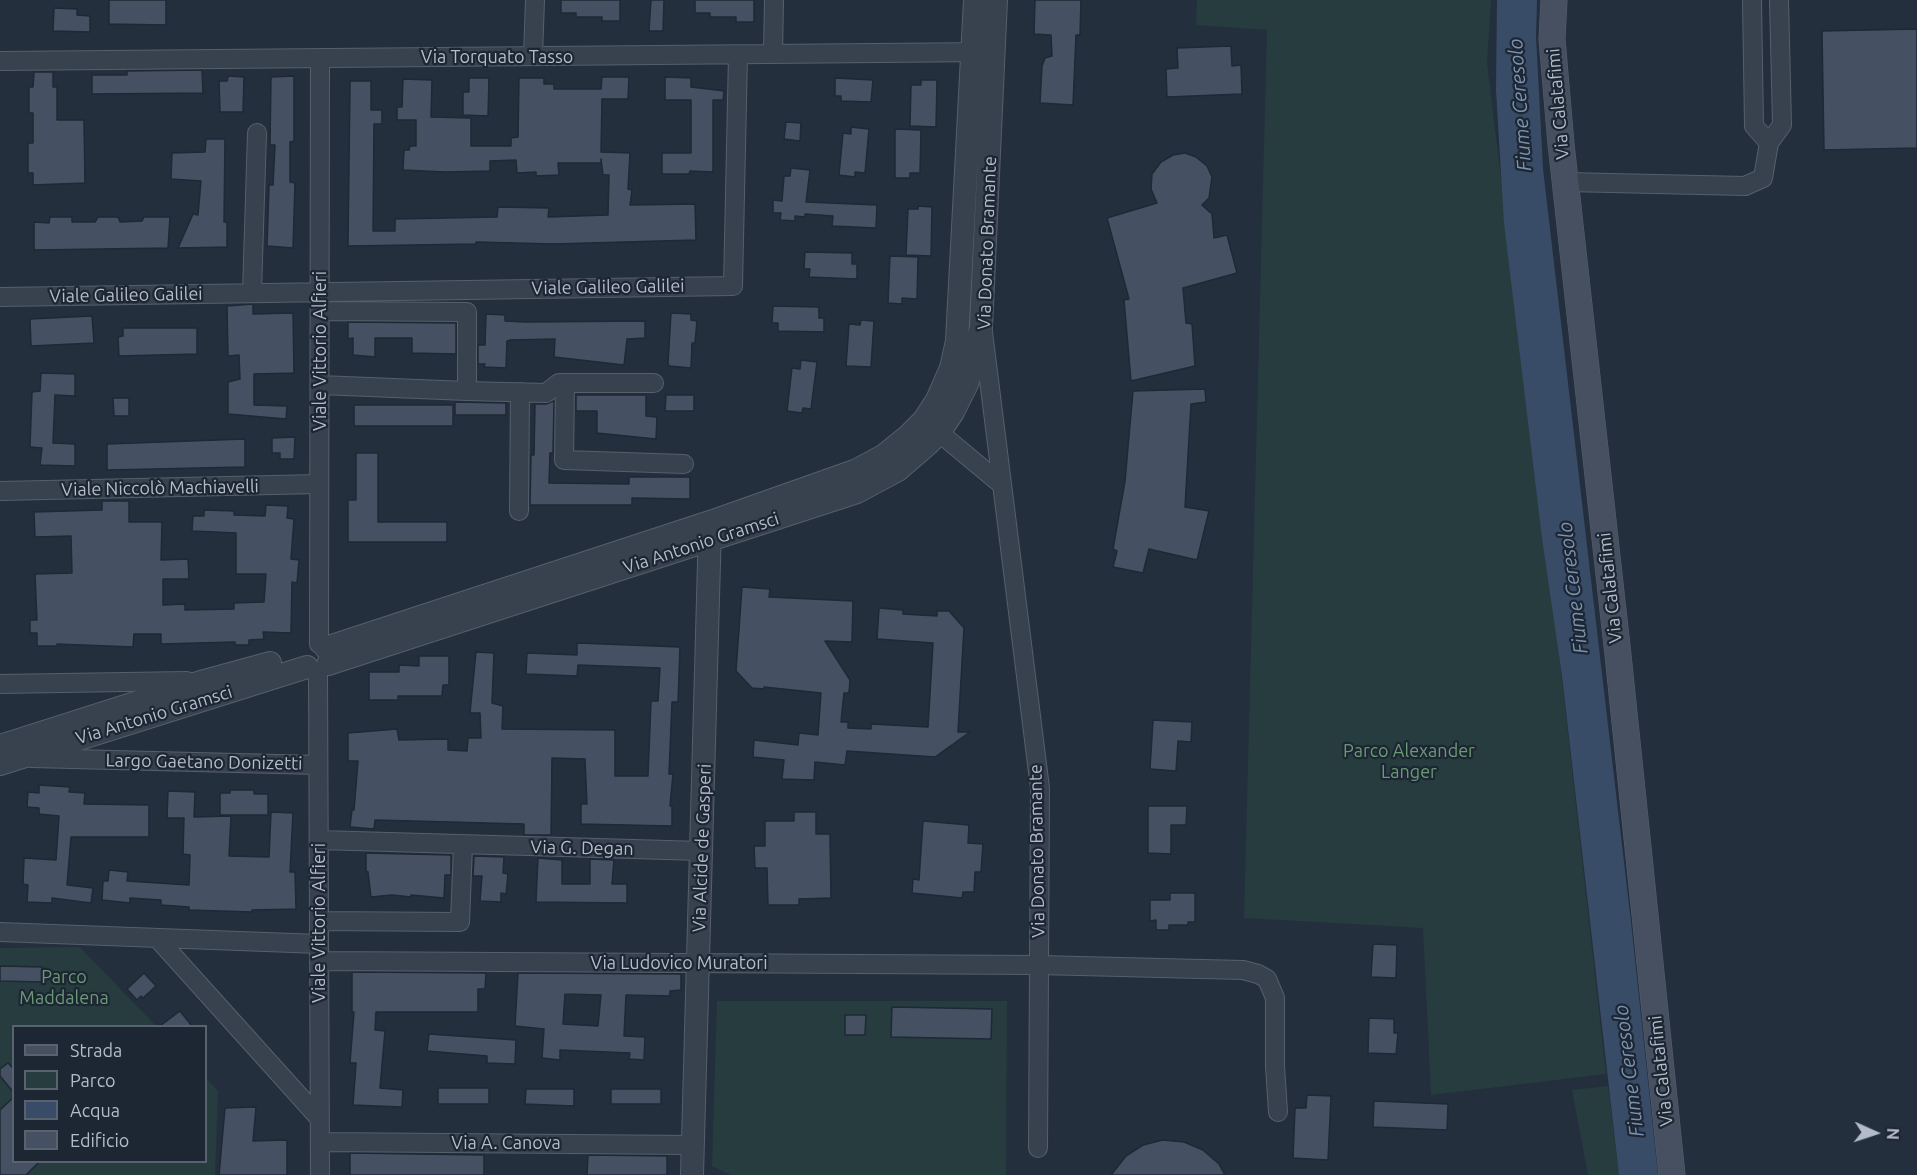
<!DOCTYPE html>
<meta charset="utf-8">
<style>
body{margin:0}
#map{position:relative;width:1917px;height:1175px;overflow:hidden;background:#242f3e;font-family:Ubuntu,sans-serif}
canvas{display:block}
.legend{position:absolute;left:12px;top:1025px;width:195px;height:138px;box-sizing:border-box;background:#1d2633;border:2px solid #59626f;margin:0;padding:8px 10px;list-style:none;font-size:18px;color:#b4bcc9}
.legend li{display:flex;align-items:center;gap:12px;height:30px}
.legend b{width:30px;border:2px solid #59626f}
.north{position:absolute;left:1845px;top:1103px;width:60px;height:60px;-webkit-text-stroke:4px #1d2633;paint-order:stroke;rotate:93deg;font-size:16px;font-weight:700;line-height:24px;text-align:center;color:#b4bcc9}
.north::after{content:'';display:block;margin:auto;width:21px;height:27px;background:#b4bcc9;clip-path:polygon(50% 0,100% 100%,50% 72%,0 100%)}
</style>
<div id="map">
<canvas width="1917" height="1175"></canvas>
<ul class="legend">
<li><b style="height:8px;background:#465061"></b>Strada</li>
<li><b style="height:16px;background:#263c3f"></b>Parco</li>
<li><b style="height:16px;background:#394c67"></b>Acqua</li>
<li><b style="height:16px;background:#455162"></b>Edificio</li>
</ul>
<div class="north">N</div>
</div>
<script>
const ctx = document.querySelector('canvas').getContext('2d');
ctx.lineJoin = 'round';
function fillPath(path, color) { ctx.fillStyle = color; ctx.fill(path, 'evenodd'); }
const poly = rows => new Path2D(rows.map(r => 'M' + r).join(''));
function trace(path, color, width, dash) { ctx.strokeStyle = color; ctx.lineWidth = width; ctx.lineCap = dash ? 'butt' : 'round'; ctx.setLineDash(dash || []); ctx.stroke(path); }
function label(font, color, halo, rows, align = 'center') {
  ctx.font = font + ' Ubuntu,sans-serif'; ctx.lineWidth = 4.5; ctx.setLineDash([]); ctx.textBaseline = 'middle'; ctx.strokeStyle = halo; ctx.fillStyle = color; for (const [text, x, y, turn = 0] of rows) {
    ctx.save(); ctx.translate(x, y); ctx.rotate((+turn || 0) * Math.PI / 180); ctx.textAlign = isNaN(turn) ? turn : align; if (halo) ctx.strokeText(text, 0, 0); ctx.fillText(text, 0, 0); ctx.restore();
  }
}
fillPath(poly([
 [1197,0,1491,0,1487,63,1561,671,1606,1074,1431,1095,1423,928,1244,918,1267,30,1196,25],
 [80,947,156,1026,14,1026,14,1162,206,1162,206,1078,218,1091,215,1175,0,1175,0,948],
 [717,1001,1007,1001,1006,1175,731,1175,712,1166],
 [1608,1086,1619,1175,1588,1175,1572,1090]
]), '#263c3f');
fillPath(poly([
 [1497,0,1537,0,1536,37,1543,169,1631,922,1658,1175,1619,1175,1562,676,1542,538,1504,223,1496,90]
]), '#394c67');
const building = poly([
 [109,0,166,0,166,25,109,24,109,0],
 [561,0,620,0,620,21,602,21,602,17,576,17,576,13,561,13,561,0],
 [651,0,664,0,663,31,649,31,651,0],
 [695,0,754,0,754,22,736,22,736,17,710,17,710,13,695,13,695,0],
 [1035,0,1081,0,1080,35,1076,35,1073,105,1040,103,1042,66,1045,58,1052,56,1051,35,1034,34,1035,0],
 [54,8,77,9,77,15,90,16,90,32,53,31,54,8],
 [1917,29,1917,148,1824,150,1822,31,1917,29],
 [1231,46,1232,66,1241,65,1242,94,1167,97,1166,69,1178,68,1177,48,1231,46],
 [202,70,203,93,92,94,92,75,127,75,127,71,202,70],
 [34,72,53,72,53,87,57,87,57,120,84,120,85,183,33,185,33,173,28,173,28,143,33,143,33,113,29,113,29,87,33,87,34,72],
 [228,76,244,77,243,112,220,112,219,81,227,81,228,76],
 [294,76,294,141,290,142,290,182,295,183,293,248,267,246,269,185,273,185,275,145,270,145,271,77,294,76],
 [602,77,629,77,628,99,602,99,601,152,630,153,628,189,632,190,630,205,695,204,696,240,554,244,476,242,476,244,348,246,350,81,371,81,371,110,382,110,382,124,374,124,373,231,395,231,395,219,497,217,498,207,549,208,548,217,608,215,609,175,603,175,601,159,601,163,558,163,559,175,536,176,536,172,517,173,516,160,490,161,490,171,445,172,403,170,404,150,409,150,410,146,416,146,416,120,397,120,397,107,402,107,403,79,432,80,431,117,471,118,471,146,511,146,511,138,518,137,519,78,544,78,544,84,554,84,554,89,601,89,602,77],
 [665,77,691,78,691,87,724,91,723,100,713,100,713,172,690,171,689,174,662,174,662,153,691,153,691,100,665,100,665,77],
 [469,78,489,78,488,116,463,115,463,92,469,92,469,78],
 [835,78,873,80,871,102,841,101,841,96,835,96,835,78],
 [921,80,937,80,936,127,910,126,911,85,921,85,921,80],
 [786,122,801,123,800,141,784,139,786,122],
 [851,127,869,129,865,173,855,172,855,177,839,175,843,133,851,134,851,127],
 [895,129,921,130,920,173,910,173,910,178,895,178,895,129],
 [206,139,225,139,224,222,227,222,227,247,178,248,193,214,198,215,201,181,171,179,172,153,205,152,206,139],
 [1185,153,1196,157,1207,166,1212,177,1209,198,1202,205,1212,214,1214,238,1227,235,1237,273,1183,288,1186,323,1192,324,1195,366,1131,381,1124,300,1129,299,1107,218,1157,203,1151,189,1152,174,1161,162,1173,155,1185,153],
 [791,168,810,170,806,202,877,205,876,228,832,226,833,216,805,214,805,217,795,216,795,221,780,220,781,213,773,213,773,200,782,201,784,176,790,176,791,168],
 [918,206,932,207,931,256,906,255,908,209,918,209,918,206],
 [50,217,72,217,72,222,95,222,98,217,118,217,120,222,142,221,144,217,170,217,168,248,34,250,34,222,49,223,50,217],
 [805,252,852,253,852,264,857,264,857,279,809,277,810,269,804,269,805,252],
 [890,256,918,257,917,299,902,298,902,304,888,303,890,256],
 [253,304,253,314,293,313,294,373,254,374,254,405,287,406,286,419,228,414,228,382,240,379,239,355,228,356,227,306,253,304],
 [773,306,819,307,819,318,824,318,824,332,778,331,778,323,772,323,773,306],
 [671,313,691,314,691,320,697,321,695,343,692,343,691,368,669,366,668,363,671,313],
 [486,314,505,315,505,321,525,322,645,321,645,338,627,339,624,365,554,357,555,339,511,340,507,341,506,368,484,367,485,364,478,364,478,345,485,345,486,314],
 [92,316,94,343,31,346,30,319,92,316],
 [861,320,874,321,871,367,846,366,849,324,860,325,861,320],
 [348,322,456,323,456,354,412,353,412,338,375,338,375,357,353,355,353,338,348,339,348,322],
 [123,328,197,328,197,354,119,356,118,337,123,336,123,328],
 [801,360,817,362,811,409,803,408,802,413,787,411,792,368,800,369,801,360],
 [41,373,75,374,75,396,55,395,53,443,75,444,75,466,40,465,42,448,30,447,32,392,40,391,41,373],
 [1205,389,1206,402,1191,404,1185,507,1209,511,1197,560,1149,549,1143,573,1113,567,1117,551,1113,549,1125,481,1133,391,1205,389],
 [576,395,646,395,646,416,657,417,656,439,597,433,597,411,576,411,576,395],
 [666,395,694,395,694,411,665,411,666,395],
 [113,398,129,398,129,416,114,416,113,398],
 [554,401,553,453,550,453,549,483,629,484,629,477,690,477,690,499,632,498,632,505,530,505,531,455,534,455,535,404,546,404,554,401],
 [455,402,506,403,506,415,455,415,455,402],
 [354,405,453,405,453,426,354,426,354,405],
 [295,437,294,459,280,459,280,453,272,453,272,438,295,437],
 [245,439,245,467,107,470,107,444,245,439],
 [356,453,378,453,378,522,447,522,447,542,348,542,348,500,356,500,356,453],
 [102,501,129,501,129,522,162,522,161,560,188,559,189,579,163,579,163,605,185,604,185,610,234,609,234,603,264,602,266,574,236,574,236,533,192,531,193,516,204,516,204,510,234,511,234,515,265,516,266,505,288,506,287,518,294,519,291,559,299,560,297,583,292,582,291,633,263,632,264,639,249,640,249,645,235,645,235,642,161,644,161,634,134,634,133,647,57,644,57,646,37,646,37,633,30,633,30,620,37,620,35,574,72,573,71,536,35,537,34,512,102,510,102,501],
 [742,587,770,589,769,597,853,601,852,642,825,641,850,680,849,693,844,693,841,722,848,722,848,728,871,729,871,724,928,727,933,643,877,639,879,608,903,610,903,614,937,616,937,611,949,611,964,628,958,732,970,732,935,757,847,751,845,765,815,762,814,780,782,779,784,760,753,757,754,740,798,745,799,733,818,735,821,693,764,687,764,689,752,688,736,671,742,587],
 [577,643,680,647,678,702,672,702,669,774,673,774,670,806,672,806,672,826,581,824,581,804,587,804,585,759,552,758,551,835,524,835,524,824,375,820,374,829,350,827,352,810,354,810,358,761,348,761,348,733,397,729,399,740,448,739,448,750,467,751,468,738,481,738,480,713,470,713,476,652,494,653,492,703,503,706,502,729,615,730,615,776,648,776,651,701,658,701,660,668,578,665,577,676,526,674,527,653,577,655,577,643],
 [419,656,449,656,449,685,443,685,442,696,398,696,398,700,369,700,369,672,399,672,399,665,419,666,419,656],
 [1153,720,1192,722,1191,742,1178,741,1176,771,1150,769,1153,720],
 [39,785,70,787,69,792,85,793,84,804,149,805,149,837,71,837,67,885,93,888,91,903,52,898,52,903,27,902,28,885,23,884,24,858,56,860,59,816,39,814,39,808,27,807,28,792,39,793,39,785],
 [230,790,254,790,254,794,268,794,268,815,220,815,220,793,230,793,230,790],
 [168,791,195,792,194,817,231,816,229,856,269,857,271,812,293,813,290,872,295,872,296,909,252,910,252,912,189,910,189,907,161,905,161,900,130,898,130,903,102,900,103,881,108,881,109,870,128,872,127,881,189,885,190,855,183,854,184,818,167,818,168,791],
 [1148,806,1187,806,1186,825,1171,825,1171,854,1148,853,1148,806],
 [794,812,816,812,816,834,830,834,831,898,799,899,799,905,768,905,767,868,755,868,754,846,765,846,765,821,794,821,794,812],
 [923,821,969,825,968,843,983,844,981,872,975,872,974,892,963,892,962,898,912,893,913,879,919,880,923,821],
 [366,853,451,855,451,875,445,875,444,898,411,895,411,897,392,895,371,897,368,872,366,871,366,853],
 [474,856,504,857,503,873,508,874,506,894,501,893,501,902,480,901,482,876,473,876,474,856],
 [538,858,562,860,562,884,590,884,590,859,614,860,612,884,627,884,627,903,536,902,538,858],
 [1170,893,1195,893,1195,922,1188,922,1188,925,1169,925,1169,930,1156,930,1156,920,1150,921,1150,900,1170,900,1170,893],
 [1373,944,1397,945,1396,978,1371,977,1373,944],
 [0,966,42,967,42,982,0,981,0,966],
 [352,972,486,973,485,989,478,989,478,1012,376,1012,375,1030,385,1031,380,1088,403,1090,402,1107,353,1105,356,1063,350,1063,354,1012,352,1012,352,972],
 [144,973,156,986,143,998,141,996,137,1000,127,989,144,973],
 [518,973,681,974,681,990,670,991,670,996,626,995,624,1036,645,1037,644,1060,629,1059,630,1053,560,1050,560,1060,542,1058,544,1029,515,1026,518,973],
 [565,994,601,995,598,1026,563,1024,565,994],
 [892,1007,992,1009,991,1039,891,1037,892,1007],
 [180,1011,192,1026,160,1026,180,1011],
 [845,1015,866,1015,865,1035,845,1035,845,1015],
 [1369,1018,1394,1019,1394,1033,1398,1033,1396,1054,1368,1053,1369,1018],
 [429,1034,516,1040,515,1064,487,1063,487,1056,427,1051,429,1034],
 [8,1063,14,1069,14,1093,0,1076,0,1069,8,1063],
 [438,1088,489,1088,489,1104,438,1104,438,1088],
 [526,1089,574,1089,574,1106,525,1104,526,1089],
 [611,1089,661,1089,661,1104,611,1104,611,1089],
 [1307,1095,1331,1096,1328,1160,1293,1158,1295,1108,1306,1108,1307,1095],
 [14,1097,14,1161,40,1161,26,1175,0,1175,0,1110,14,1097],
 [1374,1101,1448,1104,1447,1130,1373,1127,1374,1101],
 [256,1107,253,1141,287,1140,287,1175,219,1175,225,1108,256,1107],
 [1163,1140,1184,1142,1203,1150,1219,1164,1225,1175,1111,1175,1126,1156,1143,1145,1163,1140],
 [350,1153,484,1155,484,1175,350,1175,350,1153],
 [588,1155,667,1156,667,1175,587,1175,588,1155]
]);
fillPath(building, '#455162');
trace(building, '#1f2835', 1.5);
const minor = poly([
 [1752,0,1754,126,1769,143],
 [773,54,774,0],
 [533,56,535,0],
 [0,61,986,52],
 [1566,182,1745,186,1763,178,1769,143,1782,125,1779,0],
 [252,292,257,133],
 [0,297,733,286,738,55],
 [320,311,467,312,467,391,546,393,559,383,654,383],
 [983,332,1040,788,1038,1148],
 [565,383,564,460,684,464],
 [320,385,467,391],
 [930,425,1001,484],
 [0,491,319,484],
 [519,511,520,392],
 [319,644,320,58],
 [318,671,320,1175],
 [0,684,187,681],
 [31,758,318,765],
 [319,840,702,851],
 [319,921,460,922,463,845],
 [0,932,319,944],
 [158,939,320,1119],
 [319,961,1039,965,1243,970,1258,974,1267,979,1275,998,1275,1066,1278,1112],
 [320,1142,693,1145]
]);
const tertiary = poly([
 [326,648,710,522,857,470,883,456,908,436,924,420,937,400,951,368,957,341,975,0],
 [328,664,857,492,898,470,928,444,939,433,953,412,967,384,972,368,981,327,996,0],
 [0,746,204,681,270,663],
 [0,764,307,667],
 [692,1175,710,526]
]);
const secondary = poly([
 [1554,0,1552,39,1561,144,1618,655,1672,1175]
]);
trace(minor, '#565f6c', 20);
trace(tertiary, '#565f6c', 24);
trace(secondary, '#565f6c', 27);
trace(minor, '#38414e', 18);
trace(tertiary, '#38414e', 22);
trace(secondary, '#465061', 26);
label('18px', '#b4bcc9', '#1d2633', [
 ["Via Torquato Tasso",497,57],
 ["Via Calatafimi",1558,104,-95],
 ["Via Donato Bramante",987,243,-88],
 ["Viale Galileo Galilei",608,287,-1],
 ["Viale Galileo Galilei",126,295,-1],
 ["Viale Vittorio Alfieri",320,351,-90],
 ["Viale Niccolò Machiavelli",160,488,-1],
 ["Via Antonio Gramsci",701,543,-18],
 ["Via Calatafimi",1610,588,-96],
 ["Via Antonio Gramsci",154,715,-17],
 ["Largo Gaetano Donizetti",204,762,1],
 ["Via G. Degan",582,848,1],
 ["Via Alcide de Gasperi",702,848,-88],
 ["Via Donato Bramante",1037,851,-91],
 ["Viale Vittorio Alfieri",319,923,-90],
 ["Via Ludovico Muratori",679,963],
 ["Via Calatafimi",1661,1071,-96],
 ["Via A. Canova",506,1143]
]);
label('18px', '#6b9a76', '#1d2633', [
 ["Parco Alexander",1409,751],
 ["Langer",1409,772],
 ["Parco",64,977],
 ["Maddalena",64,998]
]);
label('italic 20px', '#7c92b1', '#1d2633', [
 ["Fiume Ceresolo",1520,105,-94],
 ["Fiume Ceresolo",1573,588,-97],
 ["Fiume Ceresolo",1629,1071,-97]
]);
</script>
